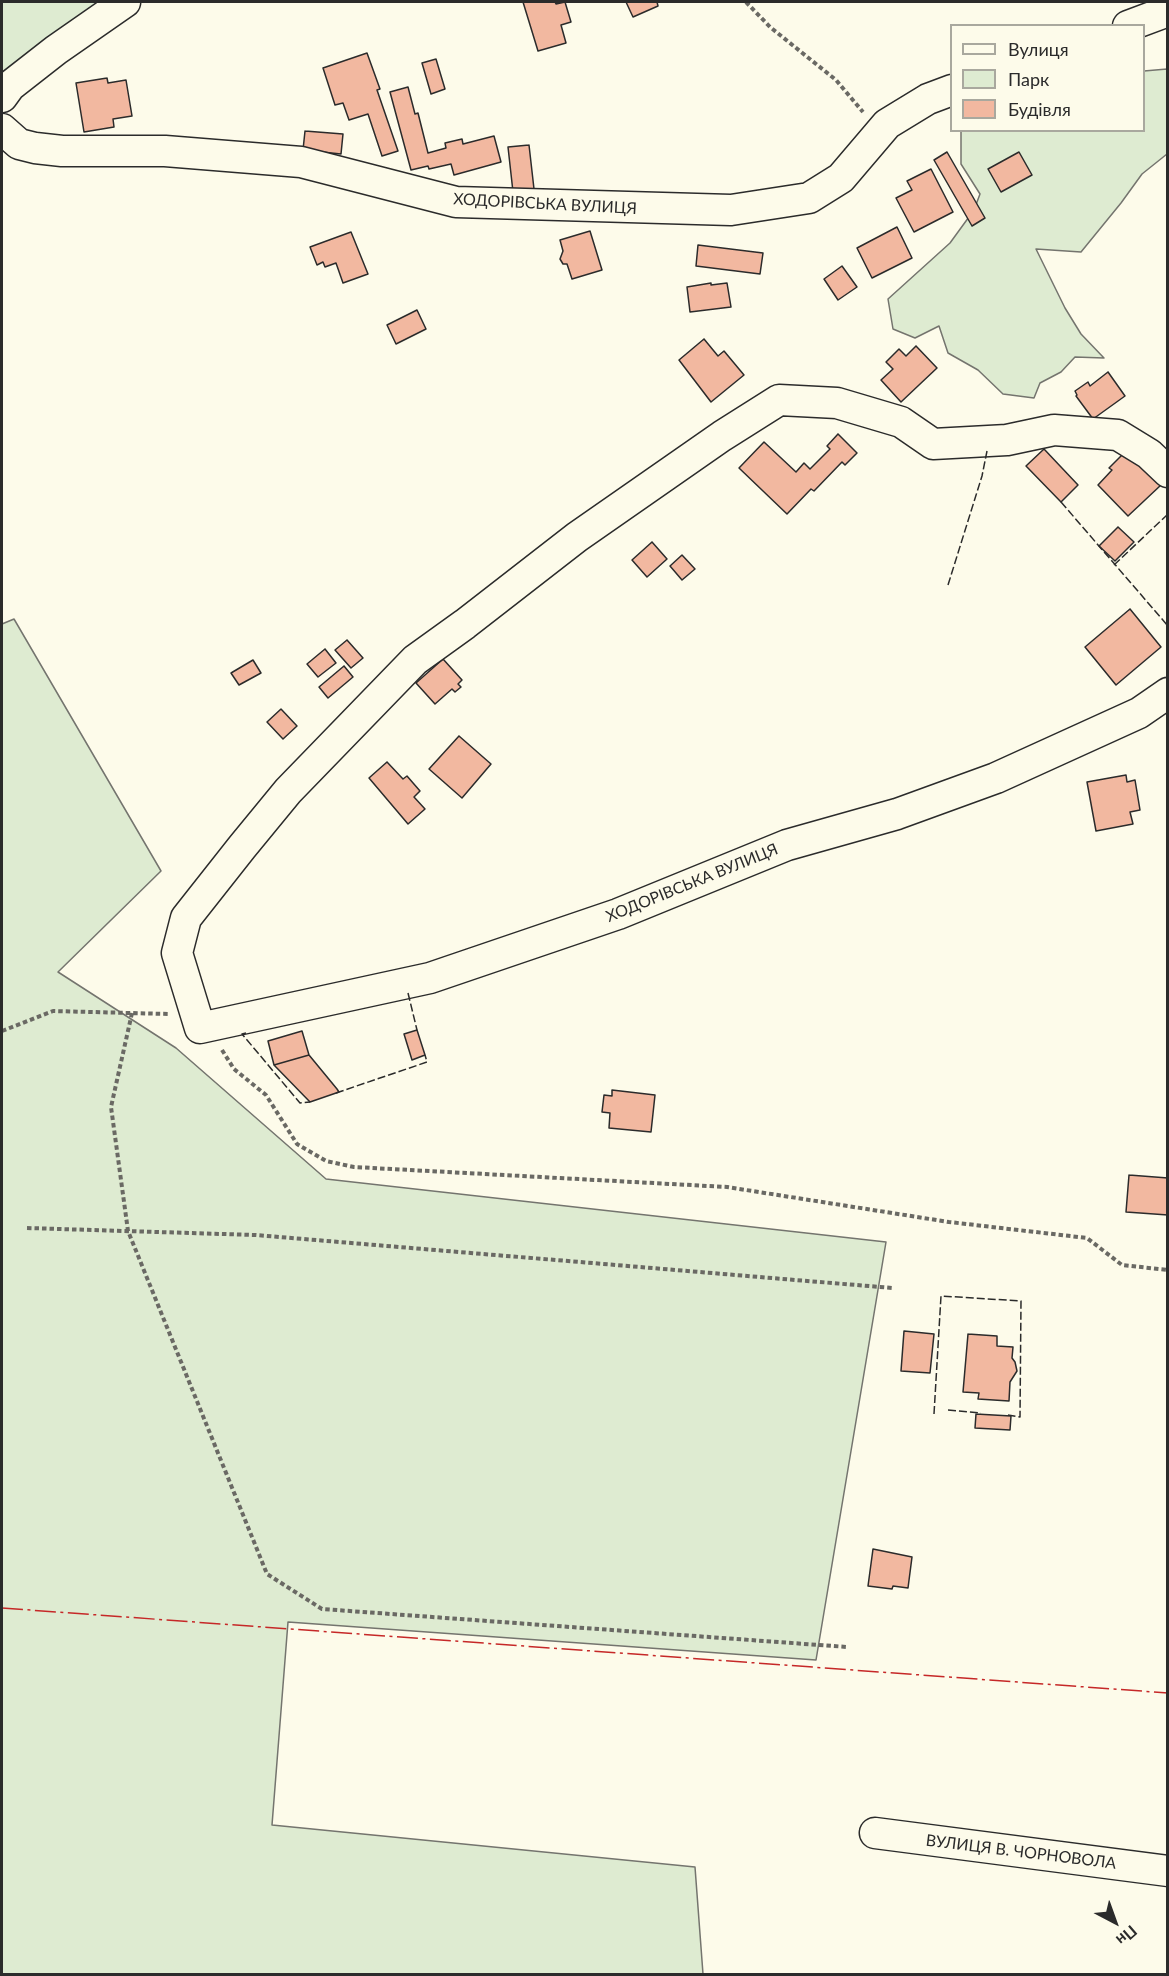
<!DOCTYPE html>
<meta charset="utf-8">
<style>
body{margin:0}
#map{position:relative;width:1169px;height:1976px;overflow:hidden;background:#fdfbea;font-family:Lato,sans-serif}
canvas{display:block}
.frame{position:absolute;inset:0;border:3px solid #2b2b2b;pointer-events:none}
.legend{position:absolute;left:950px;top:24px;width:195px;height:108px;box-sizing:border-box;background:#fdfbea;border:2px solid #a9a89e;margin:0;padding:8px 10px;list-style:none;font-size:18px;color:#2b2b2b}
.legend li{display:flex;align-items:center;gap:12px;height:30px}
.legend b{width:30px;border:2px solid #a9a89e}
.north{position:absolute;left:1085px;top:1892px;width:60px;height:60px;-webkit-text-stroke:4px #fdfbea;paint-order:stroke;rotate:139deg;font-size:16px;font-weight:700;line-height:24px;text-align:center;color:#2b2b2b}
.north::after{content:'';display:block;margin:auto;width:21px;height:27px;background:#2b2b2b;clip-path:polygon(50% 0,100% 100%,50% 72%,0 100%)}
</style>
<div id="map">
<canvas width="1169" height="1976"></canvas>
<div class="frame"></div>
<ul class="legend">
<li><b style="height:8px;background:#fdfbea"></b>Вулиця</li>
<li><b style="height:16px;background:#deebd1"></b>Парк</li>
<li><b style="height:16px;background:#f2b8a0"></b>Будівля</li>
</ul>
<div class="north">Пн</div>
</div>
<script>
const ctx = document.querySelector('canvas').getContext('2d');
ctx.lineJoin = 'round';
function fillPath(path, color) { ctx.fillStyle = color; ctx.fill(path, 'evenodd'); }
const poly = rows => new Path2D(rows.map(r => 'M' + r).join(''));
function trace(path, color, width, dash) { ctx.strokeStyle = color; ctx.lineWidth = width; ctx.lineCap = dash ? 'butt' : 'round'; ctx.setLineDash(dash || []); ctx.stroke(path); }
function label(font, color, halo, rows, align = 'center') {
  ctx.font = font + ' Lato,sans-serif'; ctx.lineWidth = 4.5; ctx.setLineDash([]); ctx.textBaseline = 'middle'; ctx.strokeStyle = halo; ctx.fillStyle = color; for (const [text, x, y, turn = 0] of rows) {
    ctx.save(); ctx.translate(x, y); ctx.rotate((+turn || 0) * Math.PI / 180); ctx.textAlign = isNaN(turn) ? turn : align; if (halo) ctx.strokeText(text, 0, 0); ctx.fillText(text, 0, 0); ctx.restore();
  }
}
const green = poly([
 [2,2,117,2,2,85,2,2],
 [1167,69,1167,154,1142,174,1121,203,1081,252,1036,249,1065,308,1081,334,1104,358,1075,357,1061,372,1040,383,1034,398,1003,394,978,370,948,353,939,326,915,338,893,329,888,299,950,243,974,210,980,194,961,164,961,131,1144,130,1144,71,1167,69],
 [14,619,161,871,58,972,176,1048,326,1179,886,1242,816,1660,288,1622,272,1825,695,1867,703,1974,2,1974,2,624,14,619]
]);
fillPath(green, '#deebd1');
trace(green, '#74746e', 1.5);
const building = poly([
 [523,2,555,2,556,4,565,2,571,22,561,25,566,43,538,51,523,2],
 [626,2,657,2,658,6,633,17,626,2],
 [367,53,380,89,377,90,398,151,382,156,368,114,349,120,343,103,335,105,323,68,367,53],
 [436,59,445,89,431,94,422,63,436,59],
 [107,78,108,83,126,80,132,116,113,119,114,127,84,132,76,83,107,78],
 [408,87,415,114,418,113,428,153,446,148,445,143,462,139,463,144,494,136,501,162,454,175,451,164,429,169,428,166,411,170,390,92,408,87],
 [305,131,343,134,341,154,303,150,305,131],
 [529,145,534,189,513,192,508,147,529,145],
 [947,152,985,218,972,226,934,160,947,152],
 [1019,152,1032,175,1001,192,988,169,1019,152],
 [931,169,953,212,914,232,896,198,912,190,907,181,931,169],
 [897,227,912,258,872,278,857,248,897,227],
 [590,231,602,270,572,279,567,264,563,264,560,259,563,251,560,240,590,231],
 [351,232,368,274,343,283,336,263,325,267,323,262,317,265,310,247,351,232],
 [698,245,763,253,760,274,696,266,698,245],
 [842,266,857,287,838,300,824,279,842,266],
 [711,283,711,285,727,283,731,307,690,312,687,287,711,283],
 [417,310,426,329,396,344,387,325,417,310],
 [704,339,718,356,724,351,744,375,711,402,679,360,704,339],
 [916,346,937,368,901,402,881,380,893,369,886,362,899,349,906,356,916,346],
 [1108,372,1125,396,1093,419,1076,396,1077,395,1075,391,1088,382,1090,386,1108,372],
 [838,434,857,453,845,465,842,462,814,491,811,489,787,514,739,468,764,442,796,472,804,463,810,469,830,449,827,446,838,434],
 [1044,449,1078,485,1061,502,1026,466,1044,449],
 [1127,450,1161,485,1128,516,1098,485,1112,470,1109,468,1127,450],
 [1118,527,1134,542,1115,561,1099,546,1118,527],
 [652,542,667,559,647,577,632,560,652,542],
 [682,555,695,569,682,580,670,566,682,555],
 [1130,609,1161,647,1116,685,1085,647,1130,609],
 [347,640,363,658,351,668,335,650,347,640],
 [325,649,336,663,318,677,307,664,325,649],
 [443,659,462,680,458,684,461,687,455,692,452,689,435,704,416,683,443,659],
 [253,660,261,673,239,685,231,673,253,660],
 [344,666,353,677,328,698,319,687,344,666],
 [281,709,297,726,283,739,267,722,281,709],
 [459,736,491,764,462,798,429,769,459,736],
 [387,762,403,779,407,776,420,791,414,797,425,809,408,824,369,778,387,762],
 [1126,775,1127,782,1135,780,1140,810,1130,812,1133,824,1096,831,1087,782,1126,775],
 [417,1030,425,1055,412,1060,404,1034,417,1030],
 [302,1031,309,1055,274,1065,268,1041,302,1031],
 [309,1055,337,1089,339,1092,310,1102,274,1065,309,1055],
 [612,1090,655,1095,651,1132,609,1128,610,1113,602,1112,604,1095,612,1096,612,1090],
 [1129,1175,1168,1178,1168,1215,1126,1212,1129,1175],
 [904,1331,934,1334,930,1373,901,1371,904,1331],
 [968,1334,997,1336,997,1346,1013,1347,1012,1358,1015,1362,1017,1371,1010,1382,1009,1401,978,1399,979,1393,963,1392,968,1334],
 [976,1414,1011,1416,1010,1430,975,1428,976,1414],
 [873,1549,912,1557,908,1588,893,1586,892,1589,868,1586,873,1549]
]);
fillPath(building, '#f2b8a0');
trace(building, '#2b2b2b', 1.5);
const minor = poly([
 [1128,26,1168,11],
 [2,97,10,86,56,50,125,2],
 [2,129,19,144,35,148,62,151,165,151,301,162,456,202,731,210,809,198,841,178,887,124,928,99,952,90],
 [1168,472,1149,454,1118,435,1054,430,1007,440,933,444,901,422,837,403,779,400,722,436,577,537,465,624,415,660,288,791,242,847,186,918,177,953,200,1028,430,978,618,914,787,845,897,814,996,778,1139,713,1168,693],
 [875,1833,1168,1871]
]);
trace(minor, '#2b2b2b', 33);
trace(poly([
 [746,2,770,27,836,80,863,112],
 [132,1013,111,1107,128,1231,267,1574,322,1609,847,1647],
 [2,1031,53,1011,168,1014],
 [222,1050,234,1069,266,1095,297,1144,326,1161,354,1167,727,1187,949,1222,1087,1238,1122,1265,1168,1270],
 [27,1228,255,1235,892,1288]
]), '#6a6964', 4, [4.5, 3]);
trace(minor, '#fdfbea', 30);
trace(poly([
 [1061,502,1168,626],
 [1114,565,1168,514],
 [948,585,982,476,987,451],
 [408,993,417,1030],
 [246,1033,242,1034,300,1103,310,1102],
 [336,1093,427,1062,425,1055],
 [948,1410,981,1413],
 [934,1414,941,1296,1021,1301,1020,1417,1008,1415]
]), '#2b2b2b', 1.5, [8, 3]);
trace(poly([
 [2,1608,1168,1693]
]), '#c62828', 1.5, [21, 4.5, 3, 4.5]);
label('16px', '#2b2b2b', '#fdfbea', [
 ["ХОДОРІВСЬКА ВУЛИЦЯ",545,204,3],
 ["ХОДОРІВСЬКА ВУЛИЦЯ",692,883,-22],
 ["ВУЛИЦЯ В. ЧОРНОВОЛА",1021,1852,7]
]);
</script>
